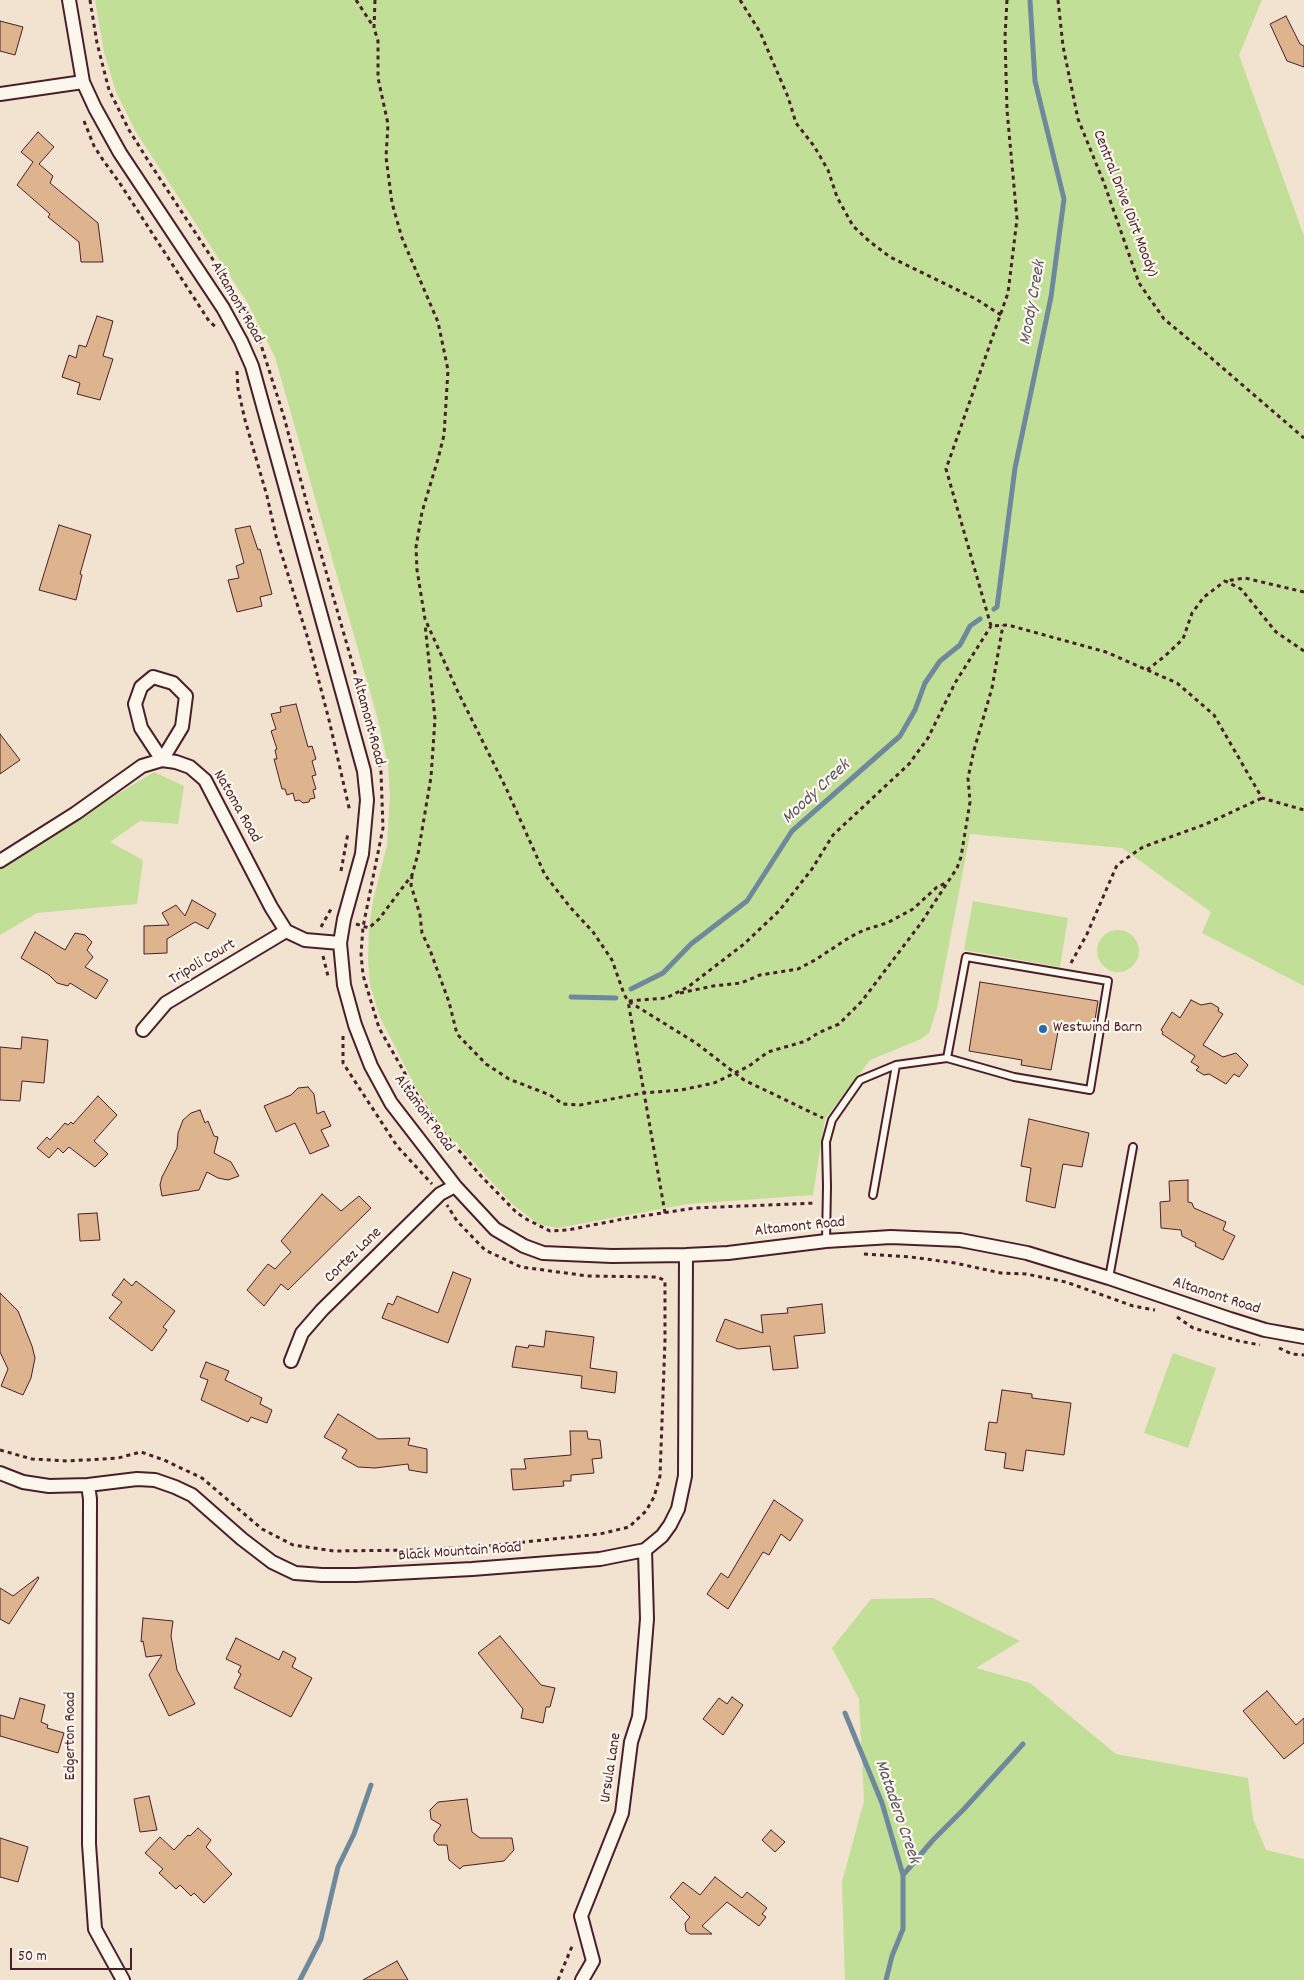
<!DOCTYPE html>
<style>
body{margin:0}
#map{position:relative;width:1304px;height:1980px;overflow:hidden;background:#f2e3d0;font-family:Dekko,sans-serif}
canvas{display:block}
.scale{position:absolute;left:10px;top:1948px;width:122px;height:22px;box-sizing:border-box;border:2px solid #4a1f2b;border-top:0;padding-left:6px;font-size:15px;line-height:18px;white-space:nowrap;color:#4a1f2b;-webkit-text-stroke:4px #fbf7ec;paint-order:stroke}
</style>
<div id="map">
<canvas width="1304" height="1980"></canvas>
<div class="scale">50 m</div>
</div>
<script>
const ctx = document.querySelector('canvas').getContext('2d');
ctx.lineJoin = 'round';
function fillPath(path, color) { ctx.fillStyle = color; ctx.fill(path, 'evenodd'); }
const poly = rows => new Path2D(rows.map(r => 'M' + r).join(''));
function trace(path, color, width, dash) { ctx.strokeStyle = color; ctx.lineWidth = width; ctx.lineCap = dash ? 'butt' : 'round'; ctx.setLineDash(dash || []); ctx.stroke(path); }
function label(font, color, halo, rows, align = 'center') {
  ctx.font = font + ' Dekko,sans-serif'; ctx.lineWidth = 4.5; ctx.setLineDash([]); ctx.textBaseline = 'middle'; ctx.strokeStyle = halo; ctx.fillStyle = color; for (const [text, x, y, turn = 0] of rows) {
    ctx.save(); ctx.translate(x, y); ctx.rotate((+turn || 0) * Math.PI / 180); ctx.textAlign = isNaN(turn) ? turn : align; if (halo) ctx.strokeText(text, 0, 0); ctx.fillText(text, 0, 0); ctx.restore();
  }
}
fillPath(poly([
 [95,0,1262,0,1239,55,1304,236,1304,986,1202,933,1211,912,1122,848,970,834,937,1008,929,1033,921,1039,870,1060,825,1119,813,1195,688,1204,557,1228,538,1224,511,1203,443,1129,415,1086,380,1017,370,985,368,960,369,928,373,901,387,845,390,796,388,765,378,720,275,357,247,302,136,132,116,92,104,52],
 [154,772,184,786,178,824,140,821,110,842,143,860,137,904,37,913,0,935,0,865],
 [973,901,1068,918,1060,967,964,950],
 '1097 951a21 21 0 1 1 42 0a21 21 0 1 1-42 0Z',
 [1173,1353,1216,1368,1188,1448,1144,1433],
 [933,1598,1020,1641,976,1668,1030,1683,1116,1754,1248,1778,1253,1819,1266,1850,1304,1859,1304,1980,845,1980,842,1882,864,1801,859,1699,832,1648,871,1599]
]), '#c2df97');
trace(poly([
 [994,609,997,607,1015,468,1051,297,1064,199,1035,81,1030,0],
 [631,989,663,973,691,944,747,901,792,831,900,736,915,710,925,683,940,661,960,645,970,626,980,619],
 [571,997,616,998],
 [845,1713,882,1803,903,1875,903,1929,892,1956,886,1980],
 [903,1875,933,1840,964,1809,1023,1744],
 [300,1980,321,1939,338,1867,354,1834,371,1785]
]), '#6f899c', 5);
const building = poly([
 [1286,16,1300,44,1304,46,1304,67,1287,61,1270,24,1286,16],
 [0,21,23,27,15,55,0,51,0,21],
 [38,132,54,147,39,164,53,176,50,183,98,223,103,262,81,262,79,242,48,217,50,214,17,185,33,162,21,152,38,132],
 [97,316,113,321,103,356,113,359,100,400,77,394,80,383,62,377,69,355,76,358,79,345,86,347,97,316],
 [59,525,91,535,80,574,82,575,76,600,39,590,59,525],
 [250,526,258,550,260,549,272,594,260,597,262,606,237,612,228,580,239,578,236,566,244,563,235,529,250,526],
 [296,704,308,747,312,746,316,759,312,761,316,775,312,776,316,789,313,790,315,798,310,799,309,802,303,803,299,800,295,801,293,793,287,795,285,789,282,789,274,759,277,759,275,750,277,749,271,731,276,729,271,714,281,712,280,707,296,704],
 [0,734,20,760,0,774,0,734],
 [192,900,216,914,208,929,195,922,167,939,167,953,144,954,144,926,169,925,162,913,176,905,185,916,192,900],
 [35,932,65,950,75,933,85,935,92,942,87,950,93,957,85,967,108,980,96,999,70,983,68,986,57,983,49,975,21,958,35,932],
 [980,982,1098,1001,1093,1032,1059,1026,1051,1070,1021,1065,1022,1060,969,1051,980,982],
 [1191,1000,1201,1005,1211,1003,1219,1008,1218,1011,1223,1014,1203,1045,1223,1057,1236,1053,1248,1065,1239,1077,1234,1074,1226,1084,1209,1074,1204,1075,1196,1070,1199,1067,1191,1062,1195,1056,1162,1034,1163,1032,1161,1030,1172,1012,1180,1018,1191,1000],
 [22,1037,48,1040,44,1083,22,1081,20,1101,0,1100,0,1047,21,1049,22,1037],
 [308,1087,314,1094,317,1114,324,1111,331,1126,321,1130,329,1146,310,1154,295,1123,276,1132,264,1106,291,1095,298,1088,308,1087],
 [98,1096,117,1115,94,1141,108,1154,95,1167,69,1147,63,1153,58,1148,49,1158,37,1148,47,1137,50,1140,65,1123,68,1125,71,1122,73,1124,98,1096],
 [200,1110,205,1123,208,1121,214,1136,218,1137,214,1153,231,1162,239,1176,228,1180,218,1178,207,1172,199,1190,162,1196,160,1185,162,1177,177,1148,178,1133,183,1120,191,1113,200,1110],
 [1029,1119,1089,1133,1082,1167,1063,1164,1055,1208,1026,1201,1031,1168,1021,1166,1029,1119],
 [1188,1180,1188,1202,1192,1203,1194,1208,1226,1222,1223,1230,1235,1236,1223,1260,1195,1246,1196,1243,1182,1236,1181,1230,1161,1228,1160,1202,1170,1201,1169,1181,1188,1180],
 [322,1194,341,1211,359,1196,371,1208,288,1290,281,1284,264,1306,247,1290,268,1264,275,1269,291,1252,281,1241,322,1194],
 [97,1213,100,1240,80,1241,78,1214,97,1213],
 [453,1272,471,1279,448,1343,382,1318,388,1303,393,1305,397,1296,438,1313,453,1272],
 [124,1279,132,1286,136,1281,175,1311,163,1327,167,1330,152,1351,109,1318,122,1302,112,1295,124,1279],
 [0,1293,18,1311,32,1346,35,1358,31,1378,23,1395,1,1386,8,1369,0,1352,0,1293],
 [822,1304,825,1333,794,1336,798,1368,773,1370,770,1346,738,1349,716,1341,725,1319,763,1333,761,1315,788,1313,787,1308,822,1304],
 [546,1331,594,1337,590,1368,617,1372,615,1393,581,1388,582,1376,512,1367,516,1346,528,1348,529,1345,544,1347,546,1331],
 [206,1362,229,1371,225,1380,262,1398,260,1404,272,1410,267,1423,251,1417,248,1422,201,1400,208,1380,200,1377,206,1362],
 [1002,1390,1032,1394,1032,1398,1071,1403,1064,1455,1026,1450,1023,1471,1004,1468,1006,1453,985,1450,989,1422,997,1423,1002,1390],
 [338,1414,378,1439,410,1438,408,1445,427,1449,427,1473,409,1470,408,1464,375,1468,358,1467,342,1458,347,1450,324,1437,338,1414],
 [570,1431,587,1431,588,1439,600,1440,602,1458,592,1459,594,1473,571,1475,571,1481,563,1481,564,1486,513,1490,511,1469,526,1469,524,1459,571,1455,570,1431],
 [774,1500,803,1520,790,1541,781,1534,769,1555,763,1552,728,1609,707,1594,721,1573,728,1578,774,1500],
 [38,1577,39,1578,9,1624,0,1619,0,1588,13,1596,38,1577],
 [143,1618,173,1621,171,1636,177,1670,195,1704,169,1716,149,1675,162,1655,146,1657,143,1641,141,1642,143,1618],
 [500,1636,541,1685,555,1688,550,1707,546,1707,543,1723,521,1718,523,1709,478,1653,500,1636],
 [236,1638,279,1660,283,1651,296,1658,292,1667,312,1678,291,1717,234,1688,241,1674,238,1672,241,1666,226,1659,236,1638],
 [1267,1691,1296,1725,1304,1718,1304,1743,1284,1759,1243,1711,1267,1691],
 [732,1697,743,1705,723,1735,703,1719,719,1698,727,1704,732,1697],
 [20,1698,45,1705,41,1722,48,1725,47,1728,64,1733,58,1753,0,1736,0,1715,14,1719,20,1698],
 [149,1796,157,1830,140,1832,134,1799,149,1796],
 [467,1799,472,1832,480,1838,512,1838,514,1850,504,1861,463,1866,460,1869,449,1860,447,1845,438,1845,434,1841,434,1835,441,1825,431,1819,430,1810,438,1802,467,1799],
 [198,1828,211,1840,206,1847,232,1874,204,1903,194,1893,191,1896,180,1885,176,1889,159,1873,163,1869,145,1853,160,1837,174,1850,188,1835,190,1836,198,1828],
 [771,1830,785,1842,775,1852,762,1840,771,1830],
 [0,1838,28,1847,18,1882,0,1877,0,1838],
 [715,1877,742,1898,747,1892,767,1908,762,1914,766,1917,759,1926,727,1902,702,1926,712,1934,690,1934,686,1931,685,1923,690,1917,670,1897,683,1882,700,1895,715,1877],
 [397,1961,408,1980,363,1980,397,1961]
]);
fillPath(building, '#ddb48e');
trace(building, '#4a1f2b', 1);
const lane = poly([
 [873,1195,896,1065],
 [826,1241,827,1186,826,1142,832,1120,860,1080,896,1065,947,1058,1014,1077,1090,1090,1108,981,966,957,947,1058],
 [1109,1278,1133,1147]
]);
const street = poly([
 [69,0,83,82,95,108,120,153,223,308,241,341,252,366,364,771,367,800,362,854,344,919,340,943,344,985,355,1025,371,1066,391,1103,455,1186,495,1229,524,1246,543,1253,612,1256,686,1255,728,1253,826,1241,891,1237,960,1240,1027,1253,1109,1278,1230,1319,1265,1330,1304,1337],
 [0,94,83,82],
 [153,677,173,683,186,696,182,727,162,760,141,728,135,704,141,687,153,677],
 [0,861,76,813,142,766,162,760,176,762,190,767,205,780,271,907,286,931,305,940,340,943],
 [143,1030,166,1003,286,931],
 [291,1361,302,1333,322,1310,440,1194,455,1186],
 [0,1473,23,1482,49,1486,88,1485,137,1479,155,1480,175,1487,192,1495,242,1539,272,1562,295,1573,322,1575,356,1575,472,1569,600,1559,645,1550,662,1536,670,1525,678,1509,685,1476,686,1255],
 [88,1485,90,1499,89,1844,95,1929,123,1980],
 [582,1980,593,1961,581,1916,622,1813,631,1742,639,1717,647,1619,645,1550]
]);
trace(lane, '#4a1f2b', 10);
trace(street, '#4a1f2b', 16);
trace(poly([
 [90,0,97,43,109,90,129,130,149,162,242,304,255,326,284,417,311,519,366,711,381,772,383,828,363,927,361,954,363,975,379,1028,419,1098,443,1132,481,1176,517,1213,528,1220,550,1231,568,1230,623,1219,695,1208,816,1203],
 [356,0,373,26],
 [375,0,374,28,378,41,378,78,388,124,386,157,392,203,402,238,438,322,448,370,444,435,438,459,422,512,416,547,417,570,425,619,458,692,506,788,545,875,570,907,593,932,612,960,624,994,628,1001,696,1043,744,1080,823,1118],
 [740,0,760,32,788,97,796,123,814,146,828,170,837,197,853,226,869,241,890,257,976,299,1001,315],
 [1007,0,1005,37,1007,110,1017,219,1008,293,946,469,991,626,1008,625,1106,652,1177,683,1214,715,1262,798,1304,810],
 [1058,0,1063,46,1078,119,1104,183,1139,283,1164,319,1210,357,1304,438],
 [84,121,94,146,103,160,119,182,209,321,217,328],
 [237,371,238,389,245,420,267,496,276,536,308,639,329,720,350,812],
 [1304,592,1245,578,1225,581,1241,589,1276,632,1304,651],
 [1147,670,1165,656,1183,639,1192,613,1204,597,1225,581],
 [341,871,348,833],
 [412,875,411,885,420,915,422,933,430,950,449,1002,457,1034,486,1064,509,1079,550,1095,563,1104,580,1105,643,1093,681,1090,714,1083,749,1066,768,1052,806,1041,818,1033,839,1024,862,1001,921,923,957,868,961,857,970,802,968,778,974,750,992,688,1003,625],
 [356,924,369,928,379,919,412,875,418,854,431,777,435,719,425,624],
 [321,927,331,909],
 [323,956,328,976],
 [1071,963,1087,934,1117,865,1143,847,1206,824,1262,798],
 [680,993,713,986,741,983,760,975,798,969,815,960,850,937,864,930,887,923,913,909,937,887,946,883],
 [343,1036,343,1063,397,1146,432,1184],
 [665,1213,628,1001,666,998,688,987,744,944,779,911,812,869,833,835,909,764,928,738,955,683,991,626],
 [864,1254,911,1257,955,1263,1001,1273,1026,1274,1066,1282,1133,1306,1155,1310],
 [1177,1317,1193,1328,1239,1341,1260,1345],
 [1279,1348,1292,1354,1304,1355],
 [0,1450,32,1459,68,1461,118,1458,141,1452,164,1460,202,1478,262,1529,293,1545,334,1551,411,1550,487,1546,600,1534,629,1527,646,1511,654,1497,660,1476,665,1340,665,1281,658,1277,588,1276,521,1267,485,1250,457,1221,447,1205],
 [558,1980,573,1944]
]), '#4a1f2b', 3, [4, 4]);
trace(lane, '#fbf7ec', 6);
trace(street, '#fbf7ec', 12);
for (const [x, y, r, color] of [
 [1043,1029,5,"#1f6fb2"]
]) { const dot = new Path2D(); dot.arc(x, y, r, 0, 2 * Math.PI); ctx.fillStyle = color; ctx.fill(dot); trace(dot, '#fbf7ec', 2); }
label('16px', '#4a1f2b', '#fbf7ec', [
 ["Central Drive (Dirt Moody)",1124,204,69],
 ["Altamont Road",236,303,60],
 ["Altamont Road",367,721,75],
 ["Natoma Road",236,807,60],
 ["Tripoli Court",203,963,-31],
 ["Altamont Road",423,1114,54],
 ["Altamont Road",800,1228,-6],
 ["Cortez Lane",354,1256,-44],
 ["Altamont Road",1216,1297,18],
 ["Black Mountain Road",460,1553,-4],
 ["Edgerton Road",72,1736,-90],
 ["Ursula Lane",612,1768,-81]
]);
label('16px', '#4a1f2b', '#fbf7ec', [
 ["Westwind Barn",1053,1029]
], 'left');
label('italic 18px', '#5c5464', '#fbf7ec', [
 ["Moody Creek",1034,303,-80],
 ["Moody Creek",817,793,-43],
 ["Matadero Creek",896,1812,71]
]);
</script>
